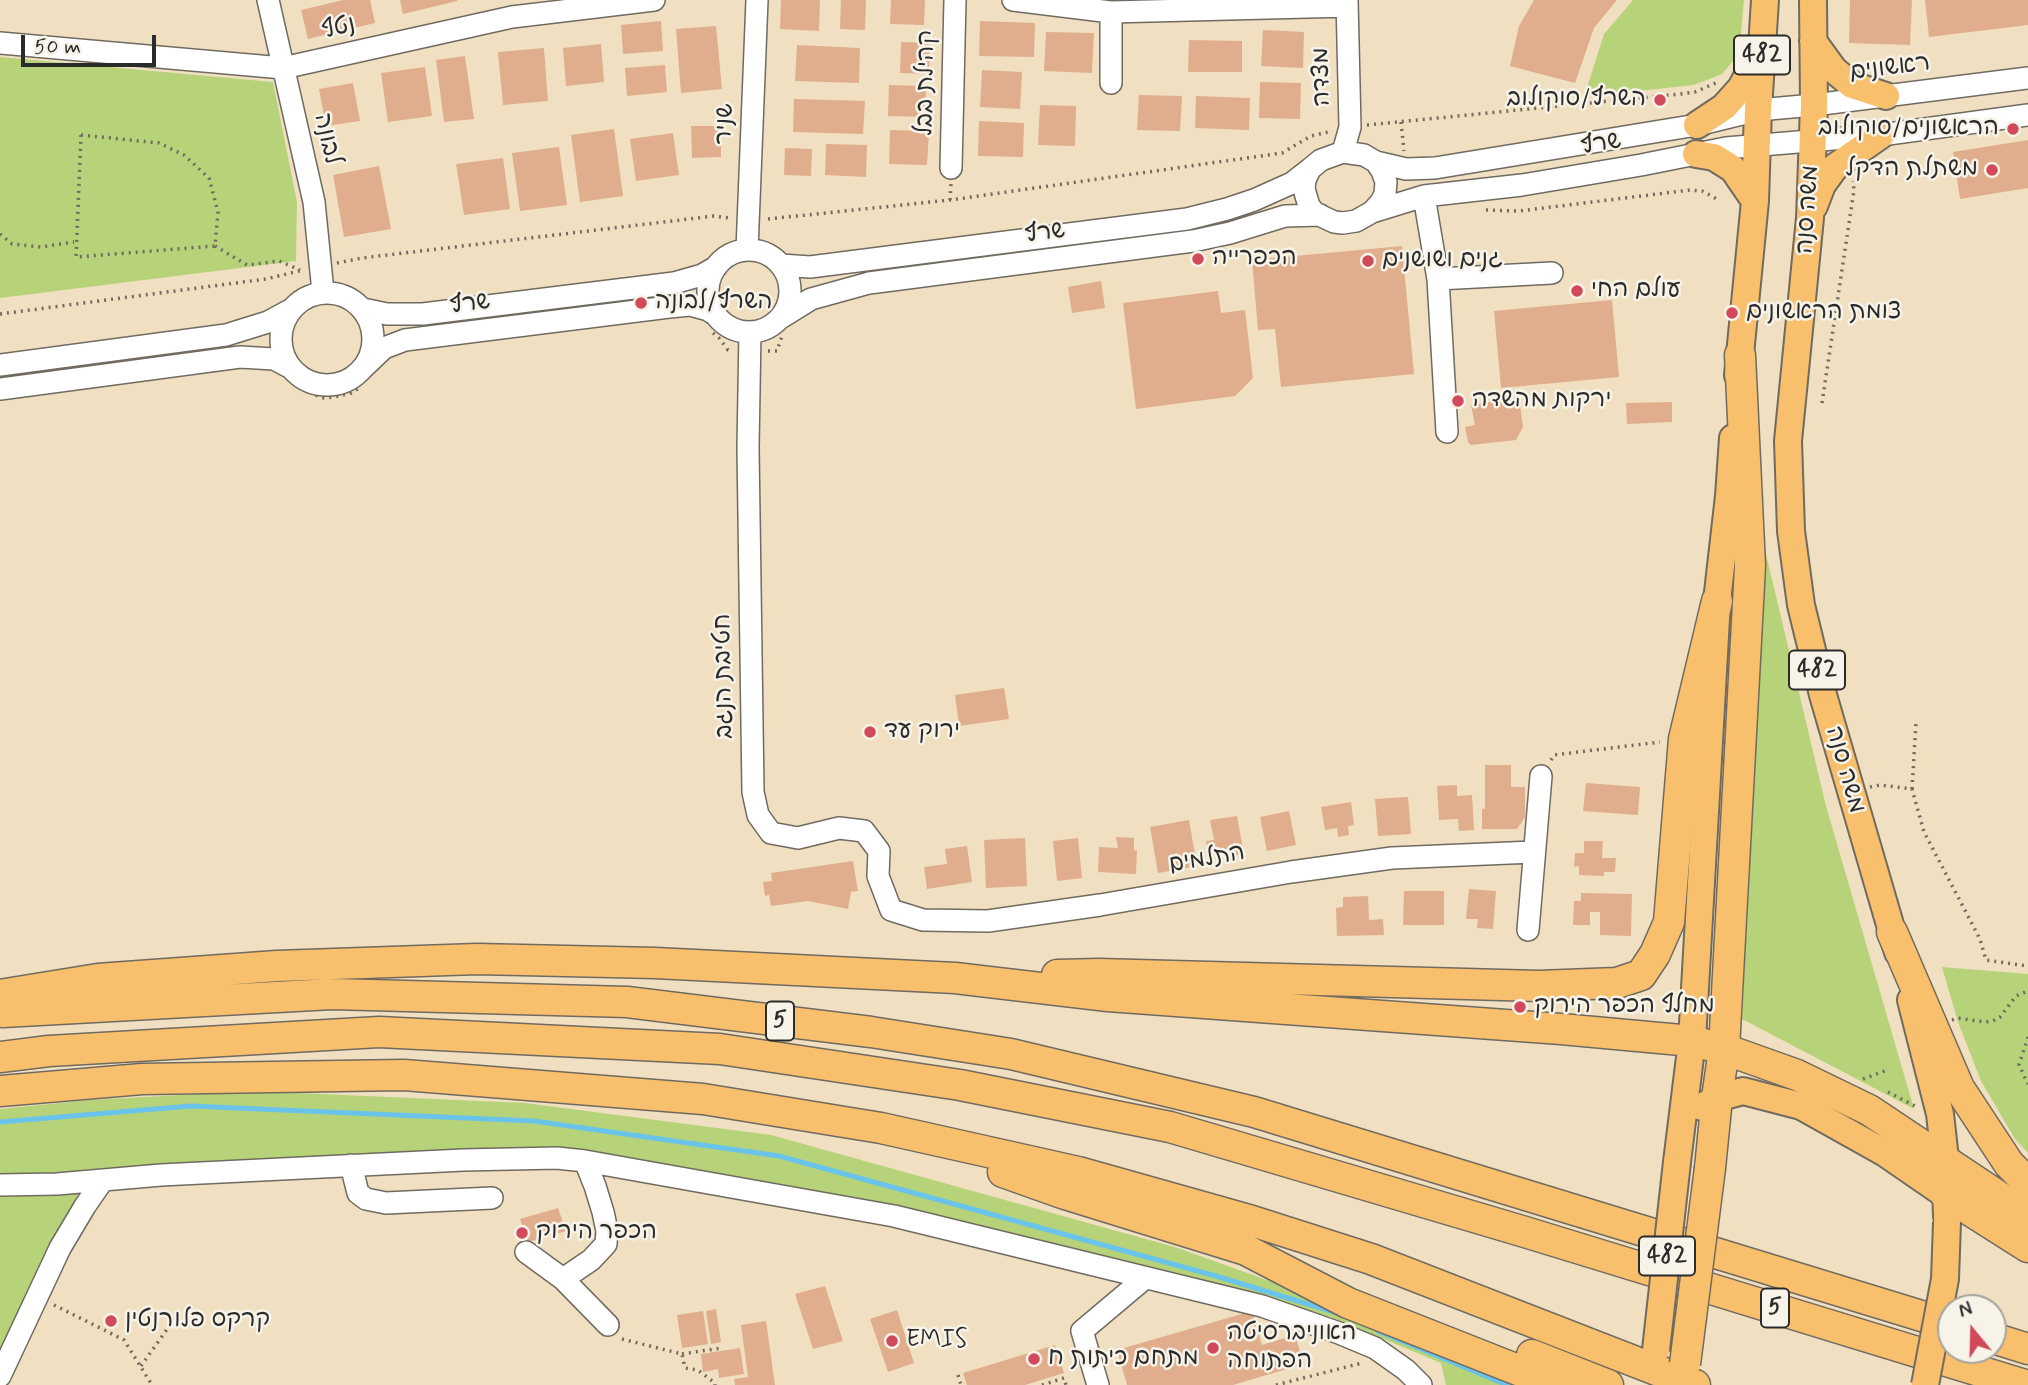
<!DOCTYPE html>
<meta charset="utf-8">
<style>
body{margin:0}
#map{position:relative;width:2028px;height:1385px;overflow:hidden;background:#f0e0c1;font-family:Mynerve,sans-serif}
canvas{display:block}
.north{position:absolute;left:1937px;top:1294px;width:70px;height:70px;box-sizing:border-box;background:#f7f3e8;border:2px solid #a5a39c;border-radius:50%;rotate:341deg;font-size:19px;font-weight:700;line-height:28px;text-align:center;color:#2b2b2b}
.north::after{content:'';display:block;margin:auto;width:24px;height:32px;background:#d1495b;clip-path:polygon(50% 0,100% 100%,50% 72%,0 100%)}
.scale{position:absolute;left:21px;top:35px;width:135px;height:32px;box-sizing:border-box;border:4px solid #2b2b2b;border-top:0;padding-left:9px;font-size:21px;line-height:24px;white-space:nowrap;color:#2b2b2b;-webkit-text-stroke:5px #f7f3e8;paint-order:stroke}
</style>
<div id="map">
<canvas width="2028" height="1385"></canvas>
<div class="north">N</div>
<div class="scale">50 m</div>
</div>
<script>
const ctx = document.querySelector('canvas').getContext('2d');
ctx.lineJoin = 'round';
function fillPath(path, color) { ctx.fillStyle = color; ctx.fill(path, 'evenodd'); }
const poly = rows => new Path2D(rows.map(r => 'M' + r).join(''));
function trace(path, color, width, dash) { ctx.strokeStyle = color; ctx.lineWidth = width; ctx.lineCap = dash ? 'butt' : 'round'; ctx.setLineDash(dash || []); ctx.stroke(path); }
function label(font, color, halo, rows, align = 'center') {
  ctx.font = font + ' Mynerve,"Playpen Sans Hebrew",sans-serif'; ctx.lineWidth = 5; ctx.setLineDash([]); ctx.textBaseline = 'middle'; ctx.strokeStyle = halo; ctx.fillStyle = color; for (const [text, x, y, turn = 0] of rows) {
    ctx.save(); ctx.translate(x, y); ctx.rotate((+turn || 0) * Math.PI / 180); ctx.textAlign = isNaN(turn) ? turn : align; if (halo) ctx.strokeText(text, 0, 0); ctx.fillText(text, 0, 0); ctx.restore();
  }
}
fillPath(poly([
 [1633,0,1744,0,1739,54,1722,74,1694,85,1584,97,1604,34],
 [0,57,273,82,297,202,296,261,0,298],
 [1766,554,1826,806,1914,1109,1742,1019],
 [1942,967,2028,974,2028,1153,2015,1139,1981,1081,1958,1022],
 [254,1091,525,1103,771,1135,1178,1248,1322,1300,1523,1385,1446,1385,1441,1363,1331,1317,807,1190,561,1150,84,1182,0,1358,0,1109,90,1100]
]), '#b6d379');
trace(poly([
 [0,1122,191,1106,534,1121,779,1156,1216,1276,1337,1313],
 [1378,1331,1507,1385]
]), '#6ac3e8', 5);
fillPath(poly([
 [343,0,370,0,375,23,308,39,301,10],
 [400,0,457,0,457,1,403,14],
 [781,0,820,0,819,31,780,29],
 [841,0,866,0,865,30,840,29],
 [891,0,925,0,924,25,890,24],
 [1534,0,1617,0,1594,28,1575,83,1510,66,1519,26],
 [1850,0,1912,0,1910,45,1849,43],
 [1925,0,2028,0,2028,25,1929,37],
 [661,21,663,51,623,54,621,25],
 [980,21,1035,23,1034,57,979,56],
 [716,26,722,89,681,93,676,29],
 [1263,30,1304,32,1303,68,1261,66],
 [1046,32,1094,33,1092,73,1044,71],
 [1189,40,1242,41,1242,72,1188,72],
 [901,42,930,43,929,74,900,73],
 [601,44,604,82,566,86,563,48],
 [797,45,860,48,859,83,795,81],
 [544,48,548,101,503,105,498,52],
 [465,56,474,119,444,122,436,60],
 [665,65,667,92,627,96,625,68],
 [425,67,432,116,388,122,381,73],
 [982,70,1022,72,1020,109,980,107],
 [1260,82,1301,83,1300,119,1259,118],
 [353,83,360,121,326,126,319,89],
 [889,85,926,86,925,117,888,116],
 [1139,95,1182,96,1180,131,1137,130],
 [1196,96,1250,98,1249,130,1195,128],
 [794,99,865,101,863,134,793,132],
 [1040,105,1076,106,1075,146,1038,145],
 [979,121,1024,123,1023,157,978,156],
 [691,126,721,126,721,157,692,158],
 [614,129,623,196,580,202,571,135],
 [890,130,929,131,927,165,889,164],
 [673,133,679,175,636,181,630,139],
 [2028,140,2028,188,1960,199,1953,152],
 [826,144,867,145,866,177,825,175],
 [559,147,567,205,520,211,512,153],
 [785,148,812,149,811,176,784,175],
 [503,158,510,209,464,215,456,164],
 [379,166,391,229,344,237,333,175],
 [1402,246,1414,374,1281,387,1275,329,1258,330,1252,260],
 [1101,281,1105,308,1072,313,1068,287],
 [1218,291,1221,313,1245,310,1253,378,1235,396,1136,409,1123,303],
 [1612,300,1619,377,1501,388,1494,311],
 [1519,397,1523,427,1516,440,1471,445,1468,442,1465,427,1475,425,1471,405],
 [1672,402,1672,422,1627,424,1626,403],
 [1004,688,1009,719,959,726,955,695],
 [1485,765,1511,765,1511,787,1525,787,1525,817,1517,829,1482,829,1482,809,1485,809],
 [1586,783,1640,787,1638,815,1583,811],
 [1457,785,1457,796,1472,795,1474,830,1459,831,1458,819,1439,820,1437,786],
 [1408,797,1411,834,1378,836,1375,799],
 [1351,802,1354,825,1348,826,1349,835,1338,837,1337,828,1325,830,1321,807],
 [1289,811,1296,845,1267,851,1260,817],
 [1237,816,1244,854,1230,856,1229,850,1208,854,1206,841,1214,840,1210,820],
 [1189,820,1197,866,1158,873,1150,827],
 [1116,837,1134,838,1134,851,1137,850,1136,874,1098,872,1099,847,1118,848],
 [1025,838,1027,886,986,888,984,840],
 [1078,838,1082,878,1057,881,1053,841],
 [1584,841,1603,841,1602,858,1616,858,1615,872,1604,872,1604,876,1579,875,1579,866,1574,867,1575,853,1584,853],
 [967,846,972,882,927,889,924,867,947,864,945,849],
 [853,861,858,891,851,892,848,909,808,901,771,906,769,895,765,896,763,882,772,881,771,873],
 [1469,889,1496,891,1493,929,1477,928,1478,919,1466,919],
 [1404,891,1444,891,1444,925,1403,925],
 [1581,893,1632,894,1631,936,1600,935,1600,912,1590,912,1590,925,1573,925,1574,901,1581,901],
 [1368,896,1369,920,1383,919,1384,935,1337,936,1336,908,1343,907,1343,897],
 [558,1208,566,1231,528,1242,520,1219],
 [825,1286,843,1341,813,1349,795,1294],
 [716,1309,721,1342,711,1344,706,1311],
 [897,1310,914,1363,888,1372,870,1319],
 [703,1311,708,1344,682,1348,677,1315],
 [1252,1311,1262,1345,1295,1335,1304,1364,1233,1385,1127,1385,1117,1350],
 [766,1321,775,1385,735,1385,734,1379,748,1377,741,1325],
 [1055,1345,1064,1373,1025,1385,967,1385,963,1373],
 [740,1348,744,1374,719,1378,718,1369,703,1372,701,1354]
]), '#e0ae8c');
const minor = poly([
 [268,0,314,202,323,292],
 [1013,0,1111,12,1347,6],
 [1111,12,1111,83],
 [0,43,283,68,512,17,654,0],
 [1343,152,1364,155,1376,162,1382,171,1386,182,1385,194,1381,202,1372,212,1356,221,1343,223,1334,222,1315,213,1309,206,1304,189,1305,180,1310,169,1321,160,1343,152],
 [1343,152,1350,127,1347,0],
 [1376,162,1406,169,1435,168,1697,125,1758,110,1814,105,2028,78],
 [951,168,955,0],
 [1424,196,1438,279,1447,432],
 [1372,212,1424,196,1522,185,1641,165,1726,148,1881,135,2028,115],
 '708 291a41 41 0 1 1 82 0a41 41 0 1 1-82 0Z',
 [747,250,757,0],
 [781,265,810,267,1187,219,1227,209,1254,200,1292,183,1310,169],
 [1438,279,1552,273],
 '281 339a46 46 0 1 1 92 0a46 46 0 1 1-92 0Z',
 [363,309,387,314,423,314,674,283,702,275,716,267],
 [782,317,811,299,869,283,1193,241,1230,233,1285,216,1320,215],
 [750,332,748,448,753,792,758,815,771,833,798,838,839,828,864,831,879,851,878,876,891,910,923,920,988,921,1100,905,1291,872,1392,858,1533,852],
 [0,365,226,335,268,322,292,309],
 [363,368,384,348,405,340,669,307,690,305,708,310,716,315],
 [0,389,240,357,274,359,291,368],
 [1528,930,1541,776],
 [351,1165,358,1193,366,1199,386,1203,492,1198],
 [0,1185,57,1184,161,1175,463,1160,557,1158,585,1161,894,1216,1262,1306,1339,1333,1375,1348,1406,1370,1421,1385],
 [526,1252,563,1279,608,1325],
 [563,1279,591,1260,606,1244,607,1231,603,1212,595,1186,585,1161],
 [0,1376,60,1248,85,1206,103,1180],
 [1098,1385,1082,1331,1145,1278]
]);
const major = poly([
 [1813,0,1814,105,1810,218,1788,441,1791,531,1801,605,1823,695,1898,952],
 [1813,41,1834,70,1852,85,1886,96],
 [1697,125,1724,107,1741,88,1758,56],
 [1696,154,1714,157,1733,169,1755,201],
 [1814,206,1822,185,1835,167,1881,135],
 [1738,375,1755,201,1758,110,1765,0],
 [1911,1000,1940,1114,1945,1159,1947,1216],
 [1702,1107,1717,1098,1743,1091,1801,1106,1885,1153,1946,1195],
 [1677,1162,1692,1041,1717,601,1729,496,1733,438]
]);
const highway = poly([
 [1892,932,1959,1088,2009,1164,2028,1183],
 [1057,975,1099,974,1539,986,1617,983,1641,975,1655,954,1669,922,1684,739,1717,601],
 [0,995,98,979,277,966,477,959,655,963,955,978,1108,996,1561,1029,1692,1041,1724,1049,1797,1075,1869,1110,2028,1216],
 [3,1012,332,994,627,1002,871,1032,1011,1054,1254,1112,1951,1325],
 [0,1057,49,1051,379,1032,720,1049,960,1085,1170,1127,1525,1232,2025,1385],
 [0,1091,142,1079,404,1075,703,1099,881,1128,1078,1172,1252,1221,1371,1259,1695,1385],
 [1710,1168,1717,1098,1724,1049,1750,566,1740,355],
 [1003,1172,1065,1194,1246,1250,1348,1303,1556,1385],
 [1946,1195,2028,1247],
 [1993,1338,2028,1349],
 [1532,1355,1608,1385]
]);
trace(minor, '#706a60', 24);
trace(major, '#706a60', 30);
trace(highway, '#706a60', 33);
trace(poly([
 [1401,122,1404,151],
 [1367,125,1680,94,1695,92,1716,83],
 [81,135,159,143,184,155,209,178,218,212,215,246,76,257,81,135],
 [950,200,951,184],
 [1486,210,1519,211,1690,190,1702,191,1717,199],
 [768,219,950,200,1282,153,1311,136,1328,132],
 [0,234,12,244,41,247,74,242],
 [215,246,247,265,279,261,300,270],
 [337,263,362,258,714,216,729,218],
 [0,314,266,279,303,270],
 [713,333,719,338,728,350,732,350],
 [768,351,777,351,783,333],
 [297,386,322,398,334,397,351,393,361,387],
 [1822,403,1854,190,1853,181],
 [1551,760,1554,755,1660,742],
 [1870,787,1880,785,1912,789,1924,832,1980,939,1986,960,2028,966],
 [1912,789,1916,723],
 [1952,1020,1958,1018,1984,1022,1993,1021,2000,1017,2016,996,2028,991],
 [2028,1037,2019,1065,2028,1084],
 [1863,1079,1887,1070],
 [1888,1092,1915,1106],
 [54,1305,124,1340,152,1385],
 [622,1339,682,1354,685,1368,698,1370,715,1383,715,1385],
 [682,1354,721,1348],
 [141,1366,180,1311],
 [958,1375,961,1385],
 [1042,1385,1064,1378,1066,1385],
 [1276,1385,1362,1363]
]), '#706a60', 3.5, [2, 5]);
trace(minor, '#fff', 21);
trace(major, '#f8bf6c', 26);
trace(highway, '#f8bf6c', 30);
const majorBridge = poly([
 [1656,1350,1677,1162],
 [1925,1385,1945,1279,1947,1222]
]);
const highwayBridge = poly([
 [1685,1364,1710,1168]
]);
trace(majorBridge, '#706a60', 30, []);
trace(highwayBridge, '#706a60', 33, []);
trace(majorBridge, '#f8bf6c', 26);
trace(highwayBridge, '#f8bf6c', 30);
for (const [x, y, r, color] of [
 [1660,100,7,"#d1495b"],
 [2013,129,7,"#d1495b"],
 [1992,170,7,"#d1495b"],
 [1198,259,7,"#d1495b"],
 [1368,261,7,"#d1495b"],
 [1577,291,7,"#d1495b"],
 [641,303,7,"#d1495b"],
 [1732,313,7,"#d1495b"],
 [1458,401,7,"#d1495b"],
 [870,732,7,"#d1495b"],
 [1520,1007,7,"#d1495b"],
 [522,1233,7,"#d1495b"],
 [111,1321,7,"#d1495b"],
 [892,1341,7,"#d1495b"],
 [1213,1348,7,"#d1495b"],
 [1034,1359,7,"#d1495b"]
]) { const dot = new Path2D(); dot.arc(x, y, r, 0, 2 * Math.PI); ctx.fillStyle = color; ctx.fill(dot); trace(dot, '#f7f3e8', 2.5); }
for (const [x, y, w] of [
 [1762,55,56],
 [1817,670,56],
 [780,1021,28],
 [1667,1256,56],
 [1775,1308,28]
]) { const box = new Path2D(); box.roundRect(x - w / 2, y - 19.5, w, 39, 5); ctx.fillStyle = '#f7f3e8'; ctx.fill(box); trace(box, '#2b2b2b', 2); }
label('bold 23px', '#2b2b2b', null, [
 ["482",1762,55],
 ["482",1817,670],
 ["5",780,1021],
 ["482",1667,1256],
 ["5",1775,1308]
]);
label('24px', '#2b2b2b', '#f7f3e8', [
 ["נטף",339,29,-13],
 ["ראשונים",1890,69,-7],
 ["מצדה",1323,77,-91],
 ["קהילת בבל",927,83,-89],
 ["שניר",726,124,-88],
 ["לבונה",326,139,77],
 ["שרף",1601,145,-9],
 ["משה סנה",1809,210,-86],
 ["שרף",1045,234,-7],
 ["שרף",470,305,-7],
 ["חטיבת הנגב",725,676,-91],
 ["משה סנה",1844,770,74],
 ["התלמים",1207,860,-10]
]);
label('24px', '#2b2b2b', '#f7f3e8', [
 ["השרף/סוקולוב",1646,100,"right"],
 ["הראשונים/סוקולוב",1999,129,"right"],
 ["משתלת הדקל",1978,170,"right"],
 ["הכפרייה",1212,259],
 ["גנים ושושנים",1382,261],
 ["עולם החי",1591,291],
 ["השרף/לבונה",655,303],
 ["צומת הראשונים",1746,313],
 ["ירקות מהשדה",1472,401],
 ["ירוק עד",884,732],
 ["מחלף הכפר הירוק",1534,1007],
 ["הכפר הירוק",536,1233],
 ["קרקס פלורנטין",125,1321],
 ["האוניברסיטה",1227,1334],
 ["הפתוחה",1227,1362],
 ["EMIS",906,1341],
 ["מתחם כיתות ח",1048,1359]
], 'left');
</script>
